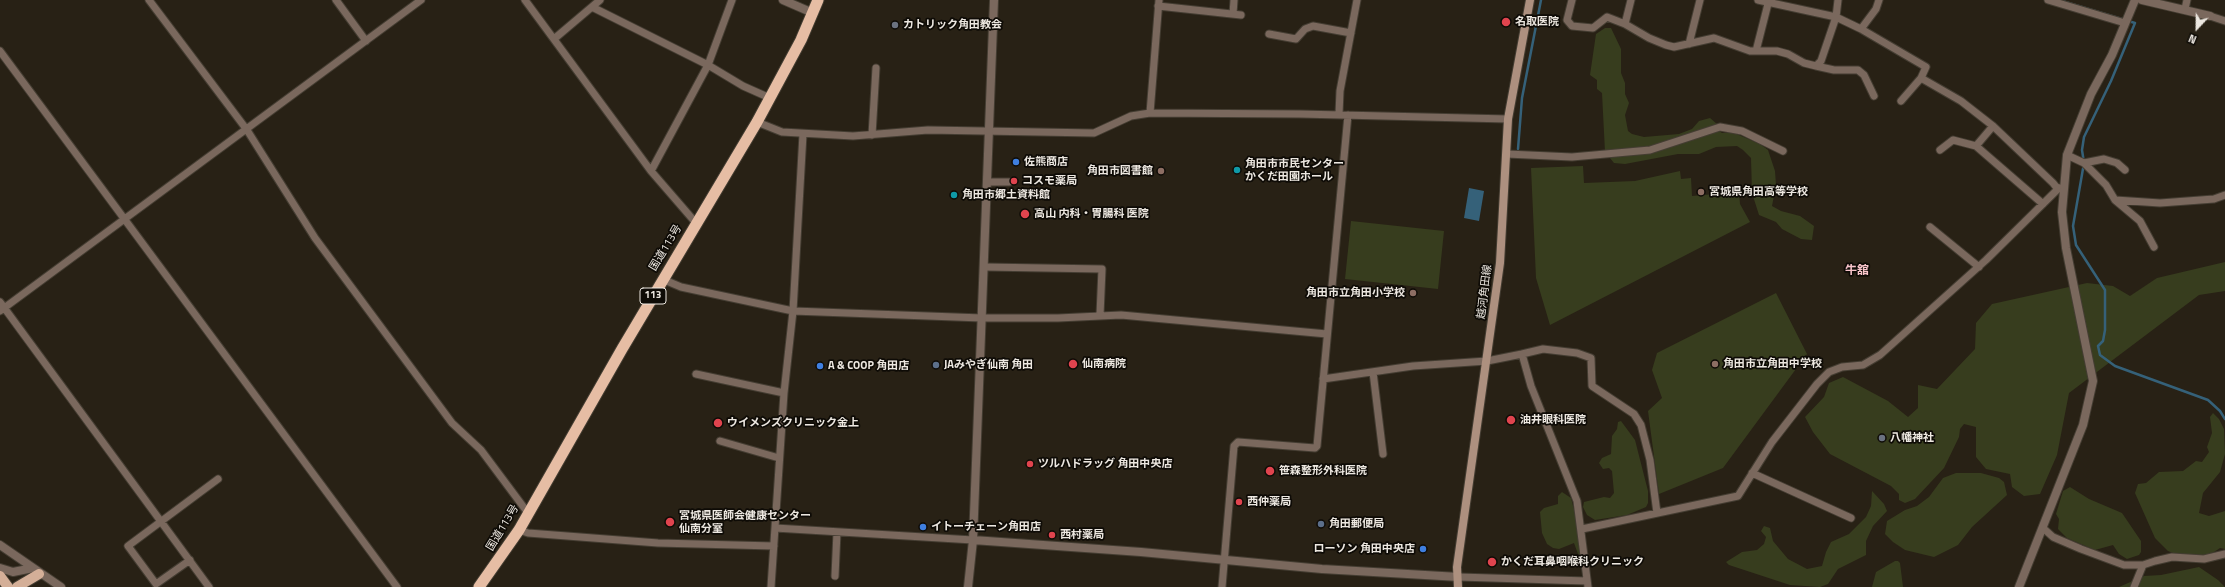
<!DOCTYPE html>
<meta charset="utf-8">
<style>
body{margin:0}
#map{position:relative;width:2225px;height:587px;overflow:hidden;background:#282115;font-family:"Titillium Web",sans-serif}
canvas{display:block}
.north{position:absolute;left:2177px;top:8px;width:40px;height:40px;-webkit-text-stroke:3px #0e0b06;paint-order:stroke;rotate:202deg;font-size:11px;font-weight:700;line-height:16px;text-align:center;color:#ede8e1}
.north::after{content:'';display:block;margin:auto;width:14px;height:18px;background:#ede8e1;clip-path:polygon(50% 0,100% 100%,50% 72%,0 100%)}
</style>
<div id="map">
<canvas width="2225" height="587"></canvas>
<div class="north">N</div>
</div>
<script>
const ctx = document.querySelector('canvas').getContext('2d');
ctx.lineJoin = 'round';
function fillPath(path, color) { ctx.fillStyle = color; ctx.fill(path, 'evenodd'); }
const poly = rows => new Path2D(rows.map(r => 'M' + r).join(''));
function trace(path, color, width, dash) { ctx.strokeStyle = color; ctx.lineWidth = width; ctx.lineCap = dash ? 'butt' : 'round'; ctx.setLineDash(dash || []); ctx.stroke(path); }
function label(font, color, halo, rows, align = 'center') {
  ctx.font = font + ' "Titillium Web","Noto Sans JP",sans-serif'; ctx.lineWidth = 3.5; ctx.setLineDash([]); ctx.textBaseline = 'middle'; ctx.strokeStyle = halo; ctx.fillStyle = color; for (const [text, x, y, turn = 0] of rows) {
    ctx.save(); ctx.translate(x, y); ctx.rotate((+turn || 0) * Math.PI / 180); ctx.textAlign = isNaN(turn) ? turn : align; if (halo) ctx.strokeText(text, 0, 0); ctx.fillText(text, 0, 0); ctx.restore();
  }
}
fillPath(poly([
 [1605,28,1611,28,1621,49,1621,73,1625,83,1625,94,1629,103,1625,115,1628,131,1632,134,1644,137,1679,134,1692,129,1699,121,1710,118,1717,124,1718,130,1722,133,1734,133,1760,144,1768,150,1775,171,1776,185,1772,206,1781,211,1800,216,1814,226,1812,240,1801,239,1782,229,1776,222,1759,215,1752,193,1751,158,1743,150,1737,146,1716,147,1699,154,1678,154,1625,164,1614,163,1605,152,1602,93,1597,89,1597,80,1590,75,1596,34],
 [1583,166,1584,183,1635,181,1680,171,1681,179,1691,178,1692,196,1739,192,1740,204,1750,222,1550,325,1536,278,1531,168],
 [1351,221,1444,231,1438,289,1345,279],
 [2225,262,2225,291,2199,295,2069,393,2057,455,2040,494,2024,496,2012,487,2010,474,1986,469,1976,457,1976,427,1964,424,1960,429,1959,437,1944,468,1915,499,1905,503,1899,500,1899,494,1891,486,1830,454,1813,432,1805,417,1824,397,1829,383,1843,377,1888,401,1908,417,1918,408,1918,385,1937,389,1975,349,1976,323,1992,304,2087,283,2113,286,2130,296,2157,278],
 [1776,293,1807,354,1723,468,1659,494,1648,411,1662,398,1652,370,1657,353],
 [2213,413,2219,419,2224,429,2225,454,2220,472,2203,493,2199,513,2209,516,2225,511,2225,549,2220,548,2211,554,2200,556,2178,555,2168,551,2155,538,2135,493,2138,484,2146,483,2159,472,2183,471,2196,461,2202,462,2209,452,2207,447,2212,433,2210,417],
 [1621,421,1635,440,1648,491,1648,503,1646,507,1627,515,1595,520,1587,515,1583,507,1584,502,1604,497,1610,498,1614,493,1612,471,1609,468,1603,469,1599,463,1602,458,1611,454,1612,436,1617,429,1618,422],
 [1956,473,1981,473,1999,478,2004,482,2007,495,1972,527,1958,545,1934,557,1905,550,1893,542,1885,534,1887,521,1905,510,1917,506,1929,497,1943,478],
 [2070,487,2089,499,2122,513,2141,541,2141,552,2139,555,2127,559,2119,554,2113,545,2095,550,2067,538,2058,529,2059,519,2056,514,2063,491],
 [1872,491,1884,504,1887,511,1873,526,1866,541,1866,555,1838,569,1828,584,1820,587,1790,585,1729,565,1726,562,1742,552,1757,550,1764,544,1766,537,1761,531,1764,526,1770,528,1773,541,1788,559,1807,569,1822,566,1826,552,1831,542,1849,534,1866,517,1871,506],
 [1562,492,1571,498,1580,533,1581,555,1578,554,1574,543,1559,549,1553,548,1547,544,1542,533,1540,512,1544,508,1558,504,1558,496],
 [1895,561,1898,561,1900,563,1903,587,1872,587,1876,572],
 [2199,567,2218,580,2225,587,2119,587,2144,576,2161,575]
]), '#373d1e');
fillPath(poly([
 [1469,188,1484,191,1479,221,1464,218]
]), '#356179');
trace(poly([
 [2062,1,2135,23,2111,81,2084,137,2082,150,2084,163,2073,226,2076,245,2105,290,2105,330,2103,341,2098,346,2100,355,2115,366,2208,400,2220,411,2225,419],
 [1518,149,1522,98,1541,0]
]), '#356179', 2.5);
const minor = poly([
 [149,0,247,130,315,238,452,423,481,450,528,513],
 [336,0,366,41],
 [525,0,651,171,696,223],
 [1572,0,1567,20,1572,26,1593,28,1607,17,1625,24,1649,38,1666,45,1674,47,1714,38,1750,51,1777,51,1788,54,1804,63,1816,66,1821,61,1836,17,1861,29,1926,67,1921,78,1961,101,1993,126,2053,183,2057,188],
 [1758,0,1836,17,1838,0],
 [2048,0,2125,23],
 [1158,6,1241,15],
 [592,7,708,65,743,86,770,98],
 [2185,9,2187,0],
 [1233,14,1234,0],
 [2210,16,2225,21],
 [1625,24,1631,0],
 [1861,29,1876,9,1879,0],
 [1269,34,1296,39,1305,29,1313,26,1351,33],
 [554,39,600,0],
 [1689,44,1700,0],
 [0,51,397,587],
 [1756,51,1769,0],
 [1816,66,1834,70,1858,70,1864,75,1874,96],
 [1901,101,1921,78],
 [1150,113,1159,0],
 [1339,114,1340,91,1357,0],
 [757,122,782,132,853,136,928,130,1094,133,1131,116,1150,113,1300,114,1508,119],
 [1993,126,1976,146,2043,204],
 [872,135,876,68],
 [1940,150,1953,140,1976,146],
 [1507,154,1572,157,1650,150,1720,127,1742,131,1783,151],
 [2067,155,2084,163,2104,159,2117,163,2125,170],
 [2084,163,2106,185,2115,200,2160,203,2214,199,2225,195],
 [651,171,708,65,732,0],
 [987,182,1009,182],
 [2115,200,2140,221,2154,247],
 [1930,227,1979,267],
 [985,267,1102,269,1100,315],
 [662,279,681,287,793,311,982,318,1058,318,1121,315,1327,334],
 [0,302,209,587],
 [0,311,421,0],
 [1522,354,1543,349,1577,353,1591,358,1592,386,1634,414,1641,425,1650,460,1657,513],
 [1373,372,1383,454],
 [696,374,784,393],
 [1323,379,1413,366,1487,361,1522,354,1531,386,1577,501,1588,587],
 [720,441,779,458],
 [1752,473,1851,518],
 [775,528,973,540],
 [2043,528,2053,537,2081,549,2124,565,2143,565],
 [1582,529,1738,496,1772,442,1817,384,1829,372,1842,367,1863,365,1880,355,1986,260,2059,188],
 [519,530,528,533,658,543,774,546],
 [190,560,156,584,128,546,218,479],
 [835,576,837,532],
 [1459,577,1587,581],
 [771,587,784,393,793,311,803,134],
 [1222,587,1234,446,1238,442,1315,448,1317,446,1348,115],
 [2134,587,2143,565,2155,561,2172,557,2204,559,2225,554]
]);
const tertiary = poly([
 [783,0,813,13],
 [2142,0,2210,16],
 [973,540,1141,552,1322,569,1459,577],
 [0,545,61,587],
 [0,568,13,572,33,568],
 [968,587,973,540,994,0],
 [2019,587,2083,425,2093,381,2066,248,2062,212,2067,155,2091,94,2112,55,2135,0]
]);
const secondary = poly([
 [1458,587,1457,567,1500,263,1508,119,1530,0]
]);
const primary = poly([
 [0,576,8,587],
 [17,587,39,574]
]);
const trunk = poly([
 [479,587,519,530,622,349,757,122,801,40,818,0]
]);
trace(minor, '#443d32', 9);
trace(tertiary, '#443d32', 10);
trace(secondary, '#443d32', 10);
trace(primary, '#443d32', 12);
trace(trunk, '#443d32', 13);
trace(minor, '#7a685d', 7);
trace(tertiary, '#7a685d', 8);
trace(secondary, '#ad907f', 8);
trace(primary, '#d4af98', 10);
trace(trunk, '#e6bda4', 11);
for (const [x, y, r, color] of [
 [1506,22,5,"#e0444e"],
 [895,25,4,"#6b7280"],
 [1016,162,4,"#3f7fe0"],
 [1237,170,4,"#0f9aa8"],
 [1161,171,4,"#8d6e63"],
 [1014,181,4,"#e0444e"],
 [1701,192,4,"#8d6e63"],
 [954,195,4,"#0f9aa8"],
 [1025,214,5,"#e0444e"],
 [1413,293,4,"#8d6e63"],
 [1073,364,5,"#e0444e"],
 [1715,364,4,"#8d6e63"],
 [936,365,4,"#5c6f8a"],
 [820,366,4,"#3f7fe0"],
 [1511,420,5,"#e0444e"],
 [718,423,5,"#e0444e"],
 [1882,438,4,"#6b7280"],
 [1030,464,4,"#e0444e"],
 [1270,471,5,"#e0444e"],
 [1239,502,4,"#e0444e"],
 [670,522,5,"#e0444e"],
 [1321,524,4,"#5c6f8a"],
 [923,527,4,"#3f7fe0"],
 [1052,535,4,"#e0444e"],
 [1423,549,4,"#3f7fe0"],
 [1492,562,5,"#e0444e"]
]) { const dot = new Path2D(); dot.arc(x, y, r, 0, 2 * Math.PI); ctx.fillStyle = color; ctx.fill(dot); trace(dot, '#0e0b06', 1.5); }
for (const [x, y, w] of [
 [653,296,26]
]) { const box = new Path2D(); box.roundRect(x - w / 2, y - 8, w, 16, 3); ctx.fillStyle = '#0e0b06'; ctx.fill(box); trace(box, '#ede8e1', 1); }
label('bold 10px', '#ede8e1', null, [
 ["113",653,296]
]);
label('bold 11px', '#ede8e1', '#0e0b06', [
 ["名取医院",1515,22],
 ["カトリック角田教会",903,25],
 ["佐熊商店",1024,162],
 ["角田市市民センター",1245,164],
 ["かくだ田園ホール",1245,177],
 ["角田市図書館",1153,171,"right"],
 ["コスモ薬局",1022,181],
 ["宮城県角田高等学校",1709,192],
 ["角田市郷土資料館",962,195],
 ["高山 内科・胃腸科 医院",1034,214],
 ["角田市立角田小学校",1405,293,"right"],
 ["仙南病院",1082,364],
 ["角田市立角田中学校",1723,364],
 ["JAみやぎ仙南 角田",944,365],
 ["A & COOP 角田店",828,366],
 ["油井眼科医院",1520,420],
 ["ウイメンズクリニック金上",727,423],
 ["八幡神社",1890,438],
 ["ツルハドラッグ 角田中央店",1038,464],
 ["笹森整形外科医院",1279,471],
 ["西仲薬局",1247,502],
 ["宮城県医師会健康センター",679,516],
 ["仙南分室",679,529],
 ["角田郵便局",1329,524],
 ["イトーチェーン角田店",931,527],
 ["西村薬局",1060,535],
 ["ローソン 角田中央店",1415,549,"right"],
 ["かくだ耳鼻咽喉科クリニック",1501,562]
], 'left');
label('11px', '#ede8e1', '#0e0b06', [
 ["国道113号",666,248,-59],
 ["越河角田線",1485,292,-83],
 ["国道113号",503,528,-59]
]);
label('bold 12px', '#f8c4ca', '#0e0b06', [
 ["牛舘",1857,271]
]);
</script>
